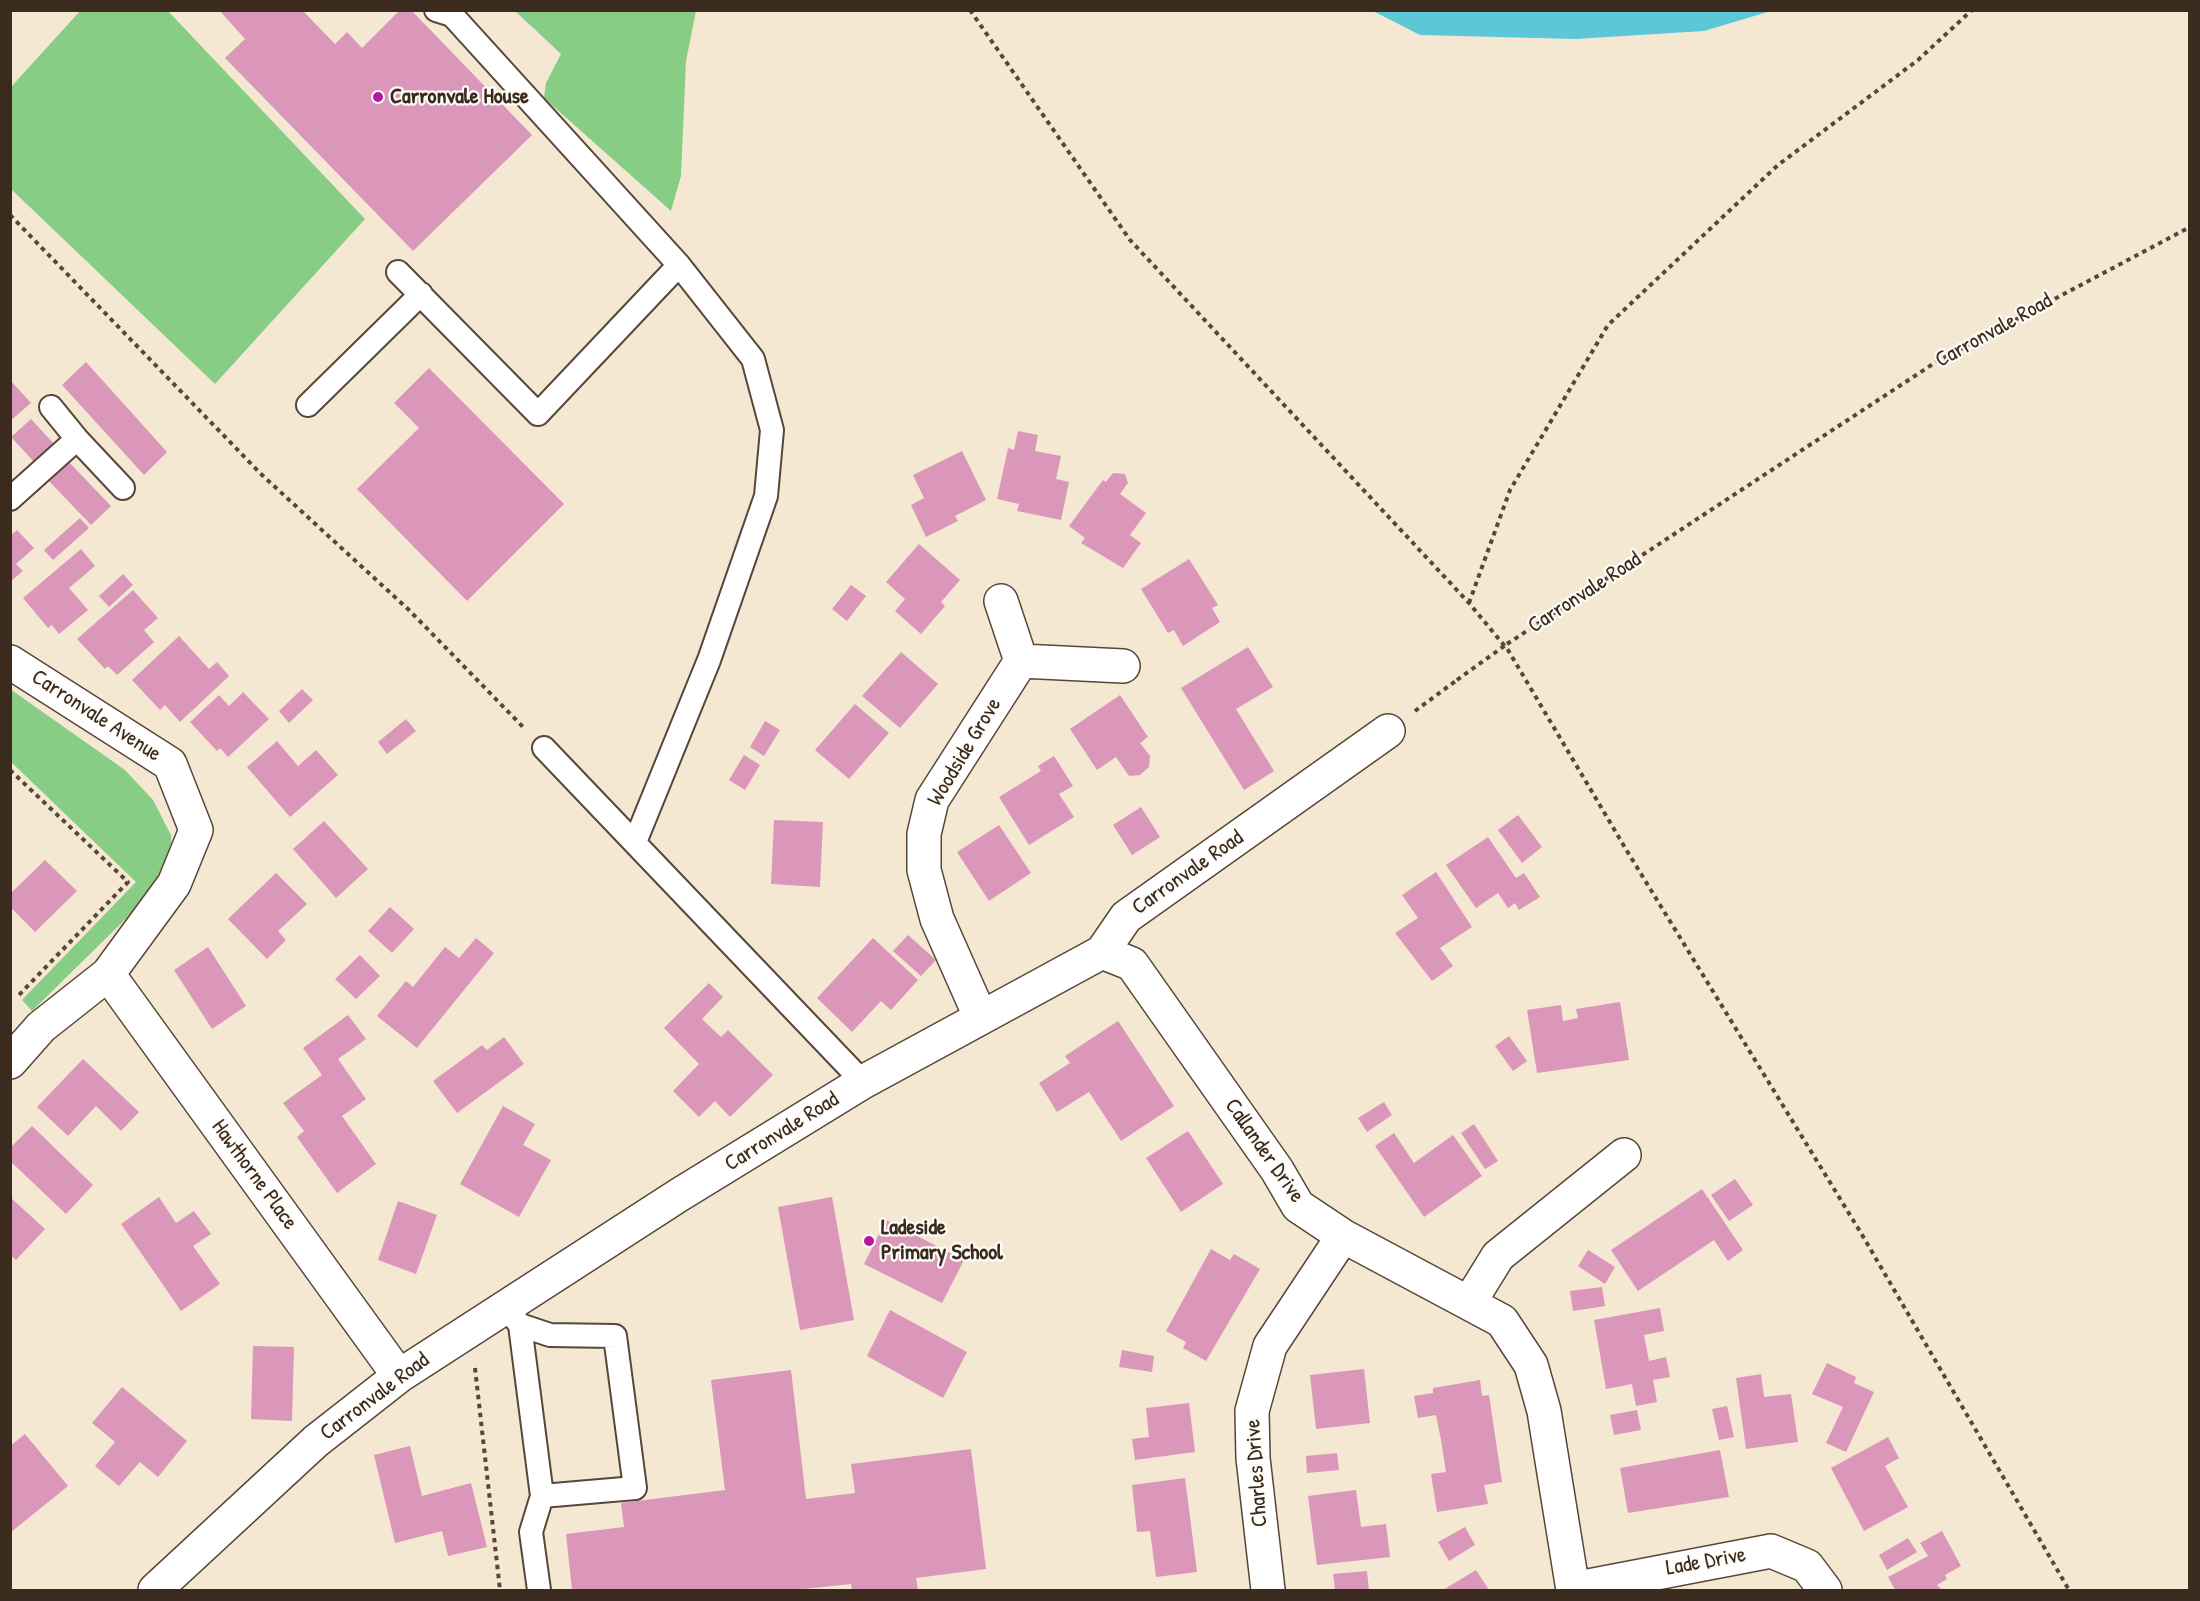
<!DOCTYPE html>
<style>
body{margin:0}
#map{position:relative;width:2200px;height:1601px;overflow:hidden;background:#f5e8d2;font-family:"Patrick Hand",sans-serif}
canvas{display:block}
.frame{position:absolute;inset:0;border:12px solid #3b2a1e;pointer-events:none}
</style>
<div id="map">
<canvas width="2200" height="1601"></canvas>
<div class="frame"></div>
</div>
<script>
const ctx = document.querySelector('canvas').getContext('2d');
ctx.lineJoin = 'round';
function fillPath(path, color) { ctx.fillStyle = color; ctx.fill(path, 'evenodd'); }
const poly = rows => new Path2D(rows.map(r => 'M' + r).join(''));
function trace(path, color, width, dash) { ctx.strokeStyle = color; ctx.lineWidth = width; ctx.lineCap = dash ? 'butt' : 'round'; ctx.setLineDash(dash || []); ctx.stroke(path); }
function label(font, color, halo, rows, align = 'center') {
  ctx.font = font + ' "Patrick Hand",sans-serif'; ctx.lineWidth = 4.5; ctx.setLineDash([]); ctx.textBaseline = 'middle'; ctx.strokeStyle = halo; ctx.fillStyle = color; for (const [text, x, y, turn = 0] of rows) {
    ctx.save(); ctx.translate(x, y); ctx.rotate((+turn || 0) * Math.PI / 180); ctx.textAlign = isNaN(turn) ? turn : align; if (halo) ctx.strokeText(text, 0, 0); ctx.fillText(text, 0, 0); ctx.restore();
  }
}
fillPath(poly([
 [81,10,168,11,365,219,215,384,11,189,11,87],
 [515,11,696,11,686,61,681,176,671,211,544,98,546,83,561,54],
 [10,689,125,770,153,800,171,835,172,854,148,897,32,1011,22,1000,136,882,11,762]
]), '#88cd86');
fillPath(poly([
 [1373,11,1373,10,1771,11,1704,31,1576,39,1420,35]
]), '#5dc7d7');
fillPath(poly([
 [219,10,302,10,335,44,347,32,362,48,400,10,411,10,532,135,413,251,225,58,245,39],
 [86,362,167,452,144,475,62,385],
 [429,368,564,504,467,601,357,489,419,428,394,403],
 [10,380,31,403,10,421],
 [31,419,56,446,36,464,11,437],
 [1018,431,1038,435,1035,451,1061,456,1056,479,1069,482,1061,520,1017,511,1019,504,997,499,1008,448,1014,450],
 [962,451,986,500,955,516,958,521,926,537,911,505,924,498,913,475],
 [68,461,111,506,91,525,47,479],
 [1113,473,1125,474,1128,483,1120,494,1146,513,1130,535,1141,543,1123,568,1081,543,1085,538,1069,526,1103,480,1106,482],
 [80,518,89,528,53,560,44,550],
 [17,530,34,548,16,564,23,571,10,582,10,536],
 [919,544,960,580,941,602,945,606,921,634,895,611,905,599,886,582],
 [81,549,95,566,69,588,88,610,59,634,52,625,48,628,23,598],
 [1189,559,1218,605,1212,608,1220,622,1183,646,1174,630,1168,633,1141,589],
 [123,574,133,585,109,607,99,596],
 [851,585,866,596,847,621,832,609],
 [133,590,158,618,144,630,154,642,117,675,108,666,105,669,77,639],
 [179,636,209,669,217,662,229,676,180,722,165,705,160,710,132,680],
 [1248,647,1273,687,1236,709,1274,771,1244,790,1181,688],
 [901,652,938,684,900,728,862,696],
 [302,689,313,700,289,723,279,711],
 [243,692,269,719,228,757,220,748,217,751,190,722,219,695,229,706],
 [1120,695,1148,737,1140,743,1150,756,1149,767,1140,775,1129,776,1116,757,1097,770,1070,729],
 [855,704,889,733,849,779,815,750],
 [406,719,416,731,387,754,378,742],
 [765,721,780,730,764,756,750,747],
 [277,741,298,766,316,750,338,775,290,817,247,767],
 [744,755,760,765,745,790,729,780],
 [1054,756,1073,786,1059,794,1074,817,1029,845,999,797,1041,771,1038,766],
 [1141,807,1160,837,1132,855,1113,825],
 [1518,815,1542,847,1522,863,1498,830],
 [774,820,823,822,820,887,771,884],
 [324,821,368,869,336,898,293,849],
 [999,825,1031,873,989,901,957,852],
 [1488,837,1516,878,1524,873,1540,897,1519,910,1515,903,1508,908,1498,893,1476,908,1446,865],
 [45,860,77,891,35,932,10,907,10,894],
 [1436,872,1472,927,1440,948,1453,966,1432,981,1395,933,1418,918,1402,895],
 [276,873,307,904,278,931,286,940,267,959,228,919],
 [390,907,414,929,392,953,368,931],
 [908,935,936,960,921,976,893,951],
 [476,938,494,953,417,1048,377,1016,406,981,413,987,445,947,459,958],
 [873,938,918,980,891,1010,881,1001,852,1032,817,998],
 [208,947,246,1006,212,1029,174,970],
 [360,955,380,976,356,999,335,979],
 [709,983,723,997,702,1019,721,1037,728,1030,773,1075,730,1117,715,1101,699,1117,673,1091,699,1064,664,1028],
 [1620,1002,1629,1060,1537,1073,1527,1010,1561,1005,1563,1021,1578,1018,1576,1009],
 [348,1015,366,1039,338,1059,366,1099,342,1116,376,1164,337,1193,297,1137,304,1131,283,1103,322,1075,303,1048],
 [1118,1021,1174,1106,1121,1141,1089,1092,1057,1112,1039,1083,1070,1063,1065,1056],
 [1509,1036,1527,1061,1513,1071,1495,1046],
 [504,1037,524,1064,457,1113,433,1081,482,1045,487,1050],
 [83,1059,139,1112,121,1131,96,1106,68,1136,37,1107],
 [1384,1102,1392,1115,1367,1132,1358,1118],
 [503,1106,535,1124,523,1145,551,1160,519,1217,460,1184],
 [1474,1124,1498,1161,1485,1169,1461,1133],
 [32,1126,93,1185,66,1214,10,1161,10,1148],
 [1188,1131,1223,1184,1181,1212,1146,1158],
 [1394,1133,1414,1163,1453,1135,1482,1176,1424,1217,1375,1146],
 [1735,1179,1753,1205,1729,1221,1711,1195],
 [1702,1189,1743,1250,1728,1261,1714,1240,1638,1291,1611,1250],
 [10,1197,45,1229,16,1260,10,1255],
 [159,1197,176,1223,194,1211,211,1234,193,1246,220,1284,181,1311,121,1224],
 [832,1197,854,1320,800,1330,778,1207],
 [398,1201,437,1215,416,1274,378,1260],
 [886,1220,964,1260,942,1303,864,1264],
 [1211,1249,1230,1260,1234,1254,1260,1269,1206,1361,1183,1348,1186,1342,1166,1331],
 [1588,1250,1615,1267,1605,1284,1578,1266],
 [1602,1287,1605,1306,1573,1311,1570,1291],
 [1660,1308,1664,1331,1644,1335,1649,1361,1666,1357,1670,1377,1653,1380,1657,1402,1636,1406,1632,1384,1606,1389,1594,1320],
 [890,1310,967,1352,943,1398,867,1356],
 [253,1346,294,1347,292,1421,251,1419],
 [1122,1350,1154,1356,1152,1372,1119,1367],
 [1827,1363,1856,1377,1854,1383,1874,1392,1846,1452,1826,1443,1843,1407,1812,1394],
 [1364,1369,1370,1423,1316,1429,1310,1375],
 [791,1370,806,1499,855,1493,851,1464,971,1449,986,1569,916,1578,918,1590,852,1590,851,1584,795,1590,572,1590,566,1534,624,1527,621,1503,725,1490,711,1380],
 [1761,1374,1764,1397,1791,1394,1798,1442,1746,1449,1736,1378],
 [1480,1380,1482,1396,1489,1395,1502,1482,1484,1485,1488,1504,1437,1512,1431,1474,1446,1472,1441,1440,1436,1415,1418,1418,1414,1396,1433,1393,1433,1388],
 [122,1387,187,1441,158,1477,140,1462,119,1486,95,1466,115,1442,92,1423],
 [1189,1403,1195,1452,1135,1460,1132,1439,1149,1437,1146,1408],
 [1727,1406,1734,1437,1719,1440,1712,1409],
 [1637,1410,1641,1430,1614,1435,1610,1415],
 [25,1434,68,1486,10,1533,10,1446],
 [1888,1437,1899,1458,1885,1466,1908,1507,1864,1531,1831,1468],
 [410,1446,422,1496,471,1483,487,1547,448,1556,442,1531,395,1543,374,1455],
 [1720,1450,1729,1497,1628,1513,1620,1468],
 [1337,1453,1339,1470,1307,1473,1306,1456],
 [1185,1478,1197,1572,1156,1577,1150,1531,1137,1532,1132,1485],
 [1356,1490,1361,1527,1386,1524,1390,1557,1317,1565,1308,1496],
 [1465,1527,1475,1545,1449,1561,1438,1542],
 [1942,1531,1961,1566,1945,1575,1947,1579,1937,1585,1942,1590,1895,1590,1888,1577,1928,1556,1920,1543],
 [1908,1538,1917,1552,1887,1570,1879,1555],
 [1476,1570,1489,1590,1443,1590],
 [1367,1571,1369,1590,1335,1590,1333,1574]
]), '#da97ba');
const service = poly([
 [436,10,452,15,679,265,753,359,772,430,766,496,709,660,635,842],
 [398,272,538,414,679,265],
 [308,405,421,294],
 [51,407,77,439],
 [10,499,77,439,123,488],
 [544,748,863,1082],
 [505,1306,520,1325,550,1335,615,1336,635,1488,542,1496,520,1325],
 [539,1590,531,1532,542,1496]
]);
const minor = poly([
 [1021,661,1123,666],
 [10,662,170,764,196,830,174,884,108,974,41,1027,10,1062],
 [1102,952,1132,964,1277,1170,1298,1206,1343,1236,1502,1321,1531,1365,1544,1411,1573,1590],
 [108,974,399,1376],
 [980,1016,937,919,924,870,924,834,932,800,1021,661,1001,601],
 [1469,1303,1498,1256,1624,1155],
 [1573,1589,1771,1551,1807,1566,1825,1590],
 [155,1590,316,1441,399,1376,679,1195,863,1082,1102,952,1126,917,1388,731],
 [1268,1590,1253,1458,1252,1411,1270,1346,1343,1236]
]);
trace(service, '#574639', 26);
trace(minor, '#574639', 36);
trace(poly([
 [970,10,1130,240,1469,603,1508,650,1627,851,1861,1233,2069,1590],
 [10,215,262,475,409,610,524,728],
 [1469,603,1510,490,1608,325,1778,165,1918,60,1972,10],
 [1507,644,1936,362,2190,227],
 [1415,711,1457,680],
 [10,770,128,882,16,998],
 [475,1368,500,1590]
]), '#574639', 4, [4.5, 4.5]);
trace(service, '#fff', 22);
trace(minor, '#fff', 33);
trace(poly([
 [1457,680,1507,644]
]), '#574639', 4, [4.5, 4.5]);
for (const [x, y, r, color] of [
 [378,97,6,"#b5179e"],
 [869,1241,6,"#b5179e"]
]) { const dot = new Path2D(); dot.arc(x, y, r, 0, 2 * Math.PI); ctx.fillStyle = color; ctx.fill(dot); trace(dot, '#fdfcf7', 2); }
label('bold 22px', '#3b2a1e', '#fdfcf7', [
 ["Carronvale House",390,97],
 ["Ladeside",881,1228],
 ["Primary School",881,1253]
], 'left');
label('22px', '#3b2a1e', '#fdfcf7', [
 ["Carronvale Road",1994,331,-29],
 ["Carronvale Road",1585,593,-33],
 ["Carronvale Avenue",96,716,33],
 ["Woodside Grove",965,752,-59],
 ["Carronvale Road",1188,873,-35],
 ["Carronvale Road",782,1132,-32],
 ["Callander Drive",1264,1151,55],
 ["Hawthorne Place",254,1175,54],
 ["Carronvale Road",375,1397,-37],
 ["Charles Drive",1257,1473,-94],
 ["Lade Drive",1706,1562,-10]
]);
</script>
